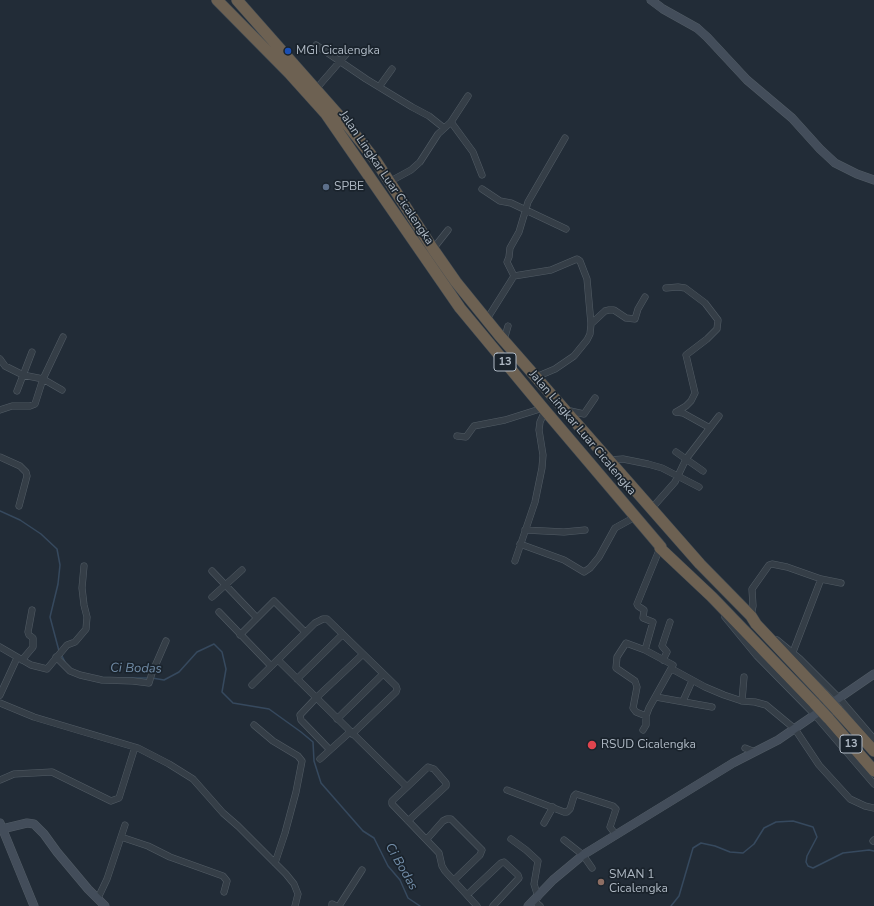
<!DOCTYPE html>
<style>
body{margin:0}
canvas{display:block;background:#222c37}
</style>
<canvas width="874" height="906"></canvas>
<script>
const ctx = document.querySelector('canvas').getContext('2d');
ctx.lineJoin = 'round';
const poly = rows => new Path2D(rows.map(r => 'M' + r).join(''));
function trace(path, color, width, dash) { ctx.strokeStyle = color; ctx.lineWidth = width; ctx.lineCap = dash ? 'butt' : 'round'; ctx.setLineDash(dash || []); ctx.stroke(path); }
function label(font, color, halo, rows, align = 'center') {
  ctx.font = font + ' "Nunito Sans",sans-serif'; ctx.lineWidth = 3.5; ctx.setLineDash([]); ctx.textBaseline = 'middle'; ctx.strokeStyle = halo; ctx.fillStyle = color; for (const [text, x, y, turn = 0] of rows) {
    ctx.save(); ctx.translate(x, y); ctx.rotate((+turn || 0) * Math.PI / 180); ctx.textAlign = isNaN(turn) ? turn : align; if (halo) ctx.strokeText(text, 0, 0); ctx.fillText(text, 0, 0); ctx.restore();
  }
}
trace(poly([
 [0,511,20,520,41,534,57,549,60,565,58,584,50,617,59,651],
 [61,654,65,662],
 [118,678,148,678],
 [152,678,164,680,179,672,197,652,214,644,222,652,226,669,222,692,233,703,269,709,301,732,313,742,314,761,321,783,363,831,374,838,388,866,400,880,408,898,420,906],
 [671,906,679,896,693,848,701,843,715,846,730,852,743,853,754,844,764,828,776,822,793,821,813,827,817,837,807,856,806,862,808,866,813,868,843,853,869,850,874,851]
]), '#36495e', 1.5);
const street = poly([
 [316,45,366,79,412,107,429,116,444,128],
 [379,87,392,69],
 [316,89,349,51],
 [451,122,473,152,482,175],
 [389,182,411,170,420,162,438,134,451,122,468,96],
 [482,189,500,201,511,203,566,229],
 [433,249,448,230],
 [514,276,551,270,577,259,580,261,587,279,591,324,590,334,587,340,574,356,555,369,536,377],
 [514,276,507,262,509,257,510,248,519,232,528,202,565,138],
 [666,288,678,287,685,288,705,303,718,320,717,329,707,339,686,355,695,393,691,401,686,406,676,412],
 [487,319,514,276],
 [591,324,605,311,609,310,614,310,626,318,635,319,638,309,645,297],
 [504,340,508,326],
 [0,359,5,366,23,375,43,379,63,337],
 [17,391,32,352],
 [0,410,12,406,30,406,35,404,43,379,62,390],
 [566,410,584,414,595,398],
 [676,412,683,413,710,428],
 [457,436,466,437,474,426,505,420,543,408],
 [676,452,703,471],
 [0,457,20,466,26,472,27,476,19,506],
 [609,460,623,459,648,464,662,468,699,487],
 [652,508,675,482,686,459,719,416],
 [525,530,564,532,585,530],
 [520,544,564,560,584,572,590,568,599,557,615,528,635,517],
 [515,561,535,502,542,468,543,455,539,430,540,422,545,411],
 [212,571,257,618],
 [212,597,242,570],
 [219,612,271,666],
 [751,616,753,606,752,589,769,565,772,564,787,567,821,579,841,583],
 [725,617,757,656,815,715,874,784],
 [240,635,274,601,305,632],
 [777,640,800,659,839,698,874,739],
 [0,647,31,665,47,669,67,645,75,642,86,629,87,617,84,605,82,588,84,566],
 [645,650,653,622,643,618,644,610,638,606,637,604,660,548],
 [793,652,821,579],
 [56,657,70,671,80,675,102,680,133,681,149,683,152,673,166,641],
 [22,660,33,647,33,638,29,635,28,632,32,610],
 [278,660,407,787,392,801,392,804,439,853,442,866,445,871,477,906],
 [663,660,667,652,662,646,670,622],
 [672,669,705,687,724,695,742,701,755,702,766,705,795,729,819,765,850,799,865,806,874,808],
 [297,679,342,635],
 [252,685,315,623,323,619,327,619,396,686,397,689,396,692,352,734],
 [0,695,17,658],
 [656,697,712,707],
 [683,701,692,681],
 [742,701,744,677],
 [0,703,34,717,138,748,169,764,193,779,223,813,238,826,286,874,294,884,298,894,295,906],
 [337,719,383,674],
 [254,725,273,741,298,756,302,761,296,792,285,833,275,863],
 [643,730,646,725,646,716,649,708,673,665,645,650,626,643,617,657,616,668,635,681,637,687,633,708,636,712,646,716],
 [745,748,755,752],
 [330,750,301,720,300,715,316,698,362,655],
 [320,759,350,732],
 [0,780,14,774,52,772,111,801,119,798,135,747],
 [407,787,428,767,434,769,446,783,446,786,408,821],
 [507,790,564,812,567,812,570,809,574,796,576,794,613,806,616,809,610,827,616,835],
 [544,823,553,807],
 [121,837,148,846,170,857,223,876,227,881,224,892],
 [427,839,443,821,447,819,451,819,482,850,480,855,454,880],
 [511,839,526,850,538,861,534,884,538,897],
 [564,840,583,855,592,868],
 [873,841,874,840],
 [467,895,501,863,504,862,518,875,519,878,493,906],
 [98,898,107,879,125,825],
 [534,901,540,906],
 [332,906,332,904,336,906],
 [339,906,362,870]
]);
const secondary = poly([
 [651,0,663,9,697,28,707,37,747,80,792,118,820,149,835,163,857,174,874,180],
 [0,823,34,906],
 [2,829,27,823,34,824,44,834,57,852,88,889,105,906],
 [528,906,553,880,583,855,733,763,778,740,874,674]
]);
const highway = poly([
 [217,0,290,74,326,114,460,308,543,408,661,547,660,548,712,597,815,704],
 [237,0,349,127,376,161,433,249,456,282,499,335,700,564,751,616,756,624,824,696],
 [837,710,874,751],
 [828,718,874,771]
]);
trace(street, '#525c65', 7);
trace(secondary, '#525c65', 9);
trace(highway, '#3f4952', 12);
trace(street, '#353e47', 6);
trace(secondary, '#434d5a', 8);
trace(highway, '#6d6152', 11);
const highwayBridge = poly([
 [824,696,837,710],
 [815,704,828,718]
]);
trace(highwayBridge, '#3f4952', 12, []);
trace(highwayBridge, '#6d6152', 11);
for (const [x, y, r, color] of [
 [288,51,4,"#1a4fb4"],
 [326,187,4,"#5c6f8a"],
 [592,745,5,"#e0444e"],
 [601,882,4,"#8d6e63"]
]) { const dot = new Path2D(); dot.arc(x, y, r, 0, 2 * Math.PI); ctx.fillStyle = color; ctx.fill(dot); trace(dot, '#1a232c', 1.5); }
for (const [x, y, w] of [
 [505,362,22],
 [851,744,22]
]) { const box = new Path2D(); box.roundRect(x - w / 2, y - 9, w, 18, 3); ctx.fillStyle = '#1a232c'; ctx.fill(box); trace(box, '#afb9c4', 1); }
label('bold 11px', '#afb9c4', null, [
 ["13",505,362],
 ["13",851,744]
]);
label('12px', '#afb9c4', '#1a232c', [
 ["MGI Cicalengka",296,51],
 ["SPBE",334,187],
 ["RSUD Cicalengka",601,745],
 ["SMAN 1",609,875],
 ["Cicalengka",609,889]
], 'left');
label('12px', '#afb9c4', '#1a232c', [
 ["Jalan Lingkar Luar Cicalengka",386,178,56],
 ["Jalan Lingkar Luar Cicalengka",582,433,50]
]);
label('italic 13px', '#718ca7', '#1a232c', [
 ["Ci Bodas",136,669,1],
 ["Ci Bodas",401,867,60]
]);
</script>
